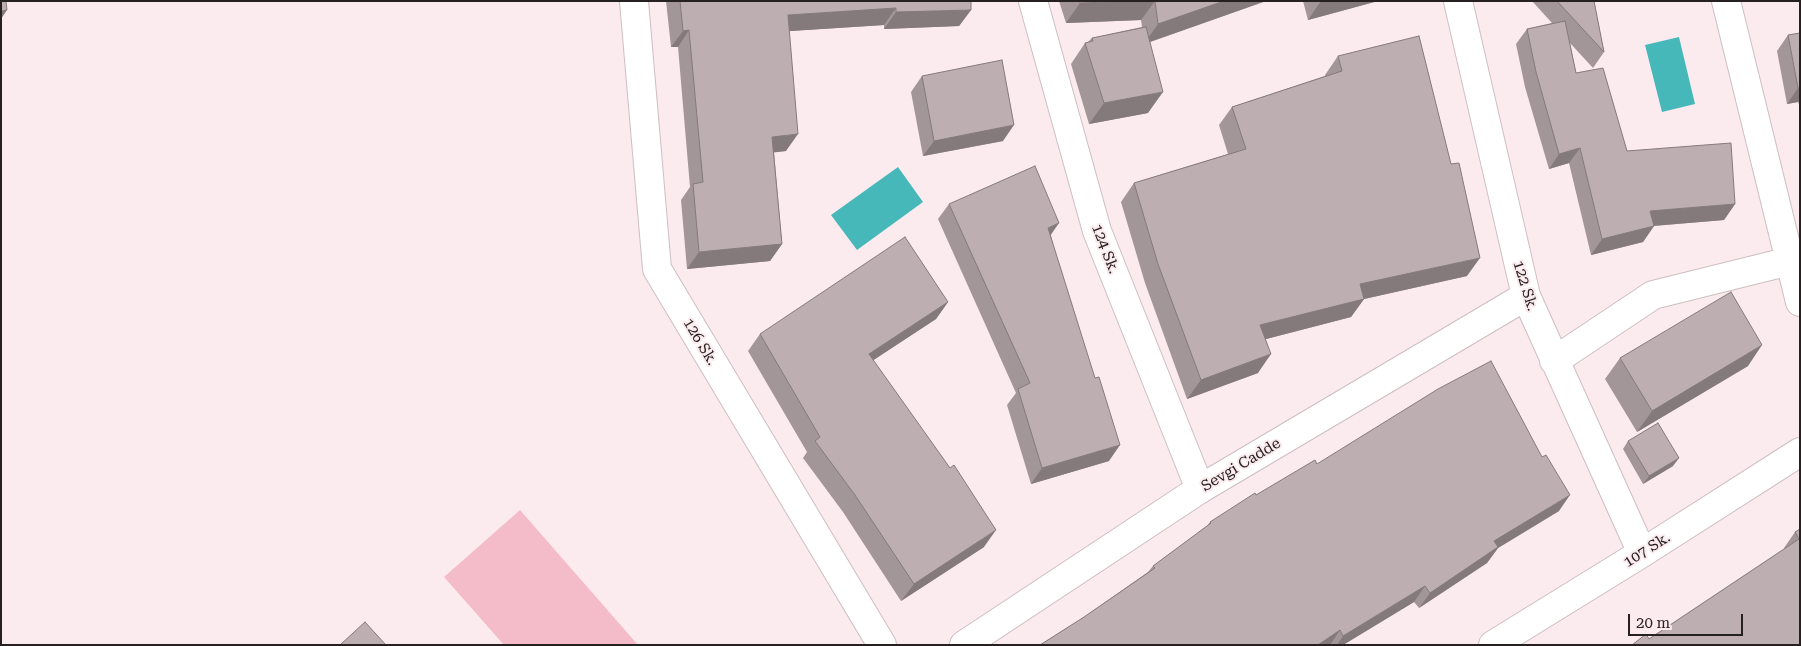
<!DOCTYPE html>
<style>
body{margin:0}
#map{position:relative;width:1801px;height:646px;overflow:hidden;background:#fbebee;font-family:"Roboto Serif",serif}
canvas{display:block}
.frame{position:absolute;inset:0;border:2px solid #262021;pointer-events:none}
.scale{position:absolute;left:1628px;top:614px;width:115px;height:22px;box-sizing:border-box;border:2px solid #262021;border-top:0;padding-left:6px;font-size:15px;line-height:18px;white-space:nowrap;color:#262021;-webkit-text-stroke:4px #fbebee;paint-order:stroke}
</style>
<div id="map">
<canvas width="1801" height="646"></canvas>
<div class="frame"></div>
<div class="scale">20 m</div>
</div>
<script>
const ctx = document.querySelector('canvas').getContext('2d');
ctx.lineJoin = 'round';
function fillPath(path, color) { ctx.fillStyle = color; ctx.fill(path, 'evenodd'); }
const poly = rows => new Path2D(rows.map(r => 'M' + r).join(''));
function trace(path, color, width, dash) { ctx.strokeStyle = color; ctx.lineWidth = width; ctx.lineCap = dash ? 'butt' : 'round'; ctx.setLineDash(dash || []); ctx.stroke(path); }
function label(font, color, halo, rows, align = 'center') {
  ctx.font = font + ' "Roboto Serif",serif'; ctx.lineWidth = 4; ctx.setLineDash([]); ctx.textBaseline = 'middle'; ctx.strokeStyle = halo; ctx.fillStyle = color; for (const [text, x, y, turn = 0] of rows) {
    ctx.save(); ctx.translate(x, y); ctx.rotate((+turn || 0) * Math.PI / 180); ctx.textAlign = isNaN(turn) ? turn : align; if (halo) ctx.strokeText(text, 0, 0); ctx.fillText(text, 0, 0); ctx.restore();
  }
}
fillPath(poly([
 [520,510,638,645,504,645,444,577]
]), '#f4bcc8');
fillPath(poly([
 [1679,37,1695,104,1662,112,1645,45],
 [898,167,923,202,857,250,831,215]
]), '#47b8b9');
const minor = poly([
 [634,1,657,269,882,645],
 [1033,1,1097,231,1200,489],
 [1458,1,1526,296,1642,553],
 [1726,1,1800,302],
 [1554,361,1653,295,1790,261],
 [1493,645,1642,553,1800,452]
]);
const tertiary = poly([
 [964,645,1200,489,1526,296]
]);
trace(minor, '#cebec2', 30);
trace(tertiary, '#cebec2', 30);
trace(minor, '#fff', 28);
trace(tertiary, '#fff', 28);
fillPath(poly([
 [666,1,971,1,971,10,959,26,884,29,884,25,789,31,786,151,774,152,782,244,770,261,687,269,681,200,690,187,678,47,671,47],
 [1059,1,1266,1,1150,42,1148,113,1089,124,1071,64,1085,43,1088,42,1092,38,1142,27,1141,20,1066,23],
 [1303,1,1378,1,1308,20],
 [1532,1,1594,1,1604,52,1593,68,1570,43,1576,73,1627,151,1735,204,1724,220,1654,226,1643,242,1591,255,1569,163,1549,169,1525,87,1516,44,1527,29,1552,23],
 [1800,33,1800,107,1798,102,1787,104,1777,51,1788,35],
 [1338,56,1467,276,1364,299,1351,317,1266,339,1258,373,1187,399,1145,283,1121,202,1134,183,1228,154,1219,125,1232,107,1325,76,1325,75],
 [922,76,1003,141,923,156,911,92],
 [949,204,1051,236,1109,461,1031,484,1007,405,1016,393,938,219],
 [948,302,936,319,873,360,984,547,901,601,843,512,803,458,807,452,748,351,760,334],
 [1620,358,1748,366,1637,432,1605,379],
 [1628,441,1673,466,1643,484,1623,449],
 [1317,464,1559,511,1498,548,1487,563,1419,608,1414,602,1343,645,1040,645,1084,617,1148,572,1153,566,1207,526,1210,522,1256,495],
 [1800,529,1800,645,1649,639,1784,549,1784,548,1795,532]
]), '#a39698');
fillPath(poly([
 [1137,1,1155,1,1141,20,1066,23,1080,3],
 [1224,1,1266,1,1144,44,1158,24],
 [1321,1,1378,1,1308,20],
 [896,8,884,25,776,32,788,15],
 [7,10,1,19,1,11],
 [971,10,959,26,884,29,896,12],
 [689,30,678,47,671,47,683,31],
 [1798,88,1800,88,1800,100,1798,102,1787,104],
 [1163,92,1148,113,1089,124,1104,103],
 [1014,125,1003,141,923,156,934,141],
 [798,134,786,151,761,154,772,137],
 [1580,148,1569,163,1549,169,1559,154],
 [1735,204,1724,220,1639,227,1650,211],
 [1059,223,1048,239,1048,228],
 [1654,226,1643,242,1591,255,1602,239],
 [782,244,770,261,687,269,699,252],
 [1480,258,1467,276,1364,299,1351,317,1247,344,1260,325,1360,284],
 [948,302,936,319,857,371,869,354],
 [1762,345,1748,366,1637,432,1652,411],
 [1271,354,1258,373,1187,399,1201,380],
 [1120,445,1109,461,1031,484,1042,468],
 [1679,458,1673,466,1643,484,1649,476],
 [1570,495,1559,511,1498,548,1487,563,1419,608,1430,593,1494,541],
 [996,530,984,547,901,601,914,584],
 [1425,586,1414,602,1343,645,1337,645,1343,636],
 [1340,630,1330,645,1318,645]
]), '#847a7c');
const building = poly([
 [1,1,6,1,7,10,1,11,1,1],
 [680,1,971,1,971,10,896,12,896,8,788,15,798,134,772,137,782,244,699,252,693,184,703,182,689,30,683,31,680,1],
 [1079,1,1137,1,1080,3,1079,1],
 [1155,1,1224,1,1158,24,1155,1],
 [1557,1,1594,1,1604,52,1557,1],
 [1565,21,1576,73,1603,68,1627,151,1731,143,1735,204,1650,211,1654,226,1602,239,1580,148,1559,154,1536,72,1527,29,1565,21],
 [1146,27,1163,92,1104,103,1085,43,1093,41,1092,38,1146,27],
 [1800,33,1800,88,1798,88,1788,35,1800,33],
 [1419,36,1451,164,1459,163,1480,258,1360,284,1364,299,1260,325,1271,354,1201,380,1158,264,1134,183,1246,149,1232,107,1342,71,1338,56,1419,36],
 [1002,60,1014,125,934,141,922,76,1002,60],
 [1035,166,1059,223,1048,228,1095,378,1099,377,1120,445,1042,468,1018,389,1030,383,949,204,1035,166],
 [905,237,948,302,869,354,950,468,954,465,996,530,914,584,855,495,815,441,820,437,760,334,905,237],
 [1731,292,1762,345,1652,411,1620,358,1731,292],
 [1491,361,1542,457,1546,455,1570,495,1494,541,1498,547,1430,593,1425,586,1343,636,1340,630,1318,645,1040,645,1084,617,1155,568,1153,566,1211,523,1210,522,1255,493,1256,495,1315,460,1317,464,1438,389,1491,361],
 [1658,423,1679,458,1649,476,1628,441,1658,423],
 [1800,529,1800,645,1632,645,1646,634,1649,639,1799,539,1795,532,1800,529],
 [365,622,386,645,340,645,365,622]
]);
fillPath(building, '#bdaeb1');
trace(building, '#847a7c', 1);
label('15px', '#262021', '#fbebee', [
 ["124 Sk.",1105,249,69],
 ["122 Sk.",1525,286,73],
 ["126 Sk.",700,342,59],
 ["Sevgi Cadde",1241,465,-31],
 ["107 Sk.",1647,550,-32]
]);
</script>
